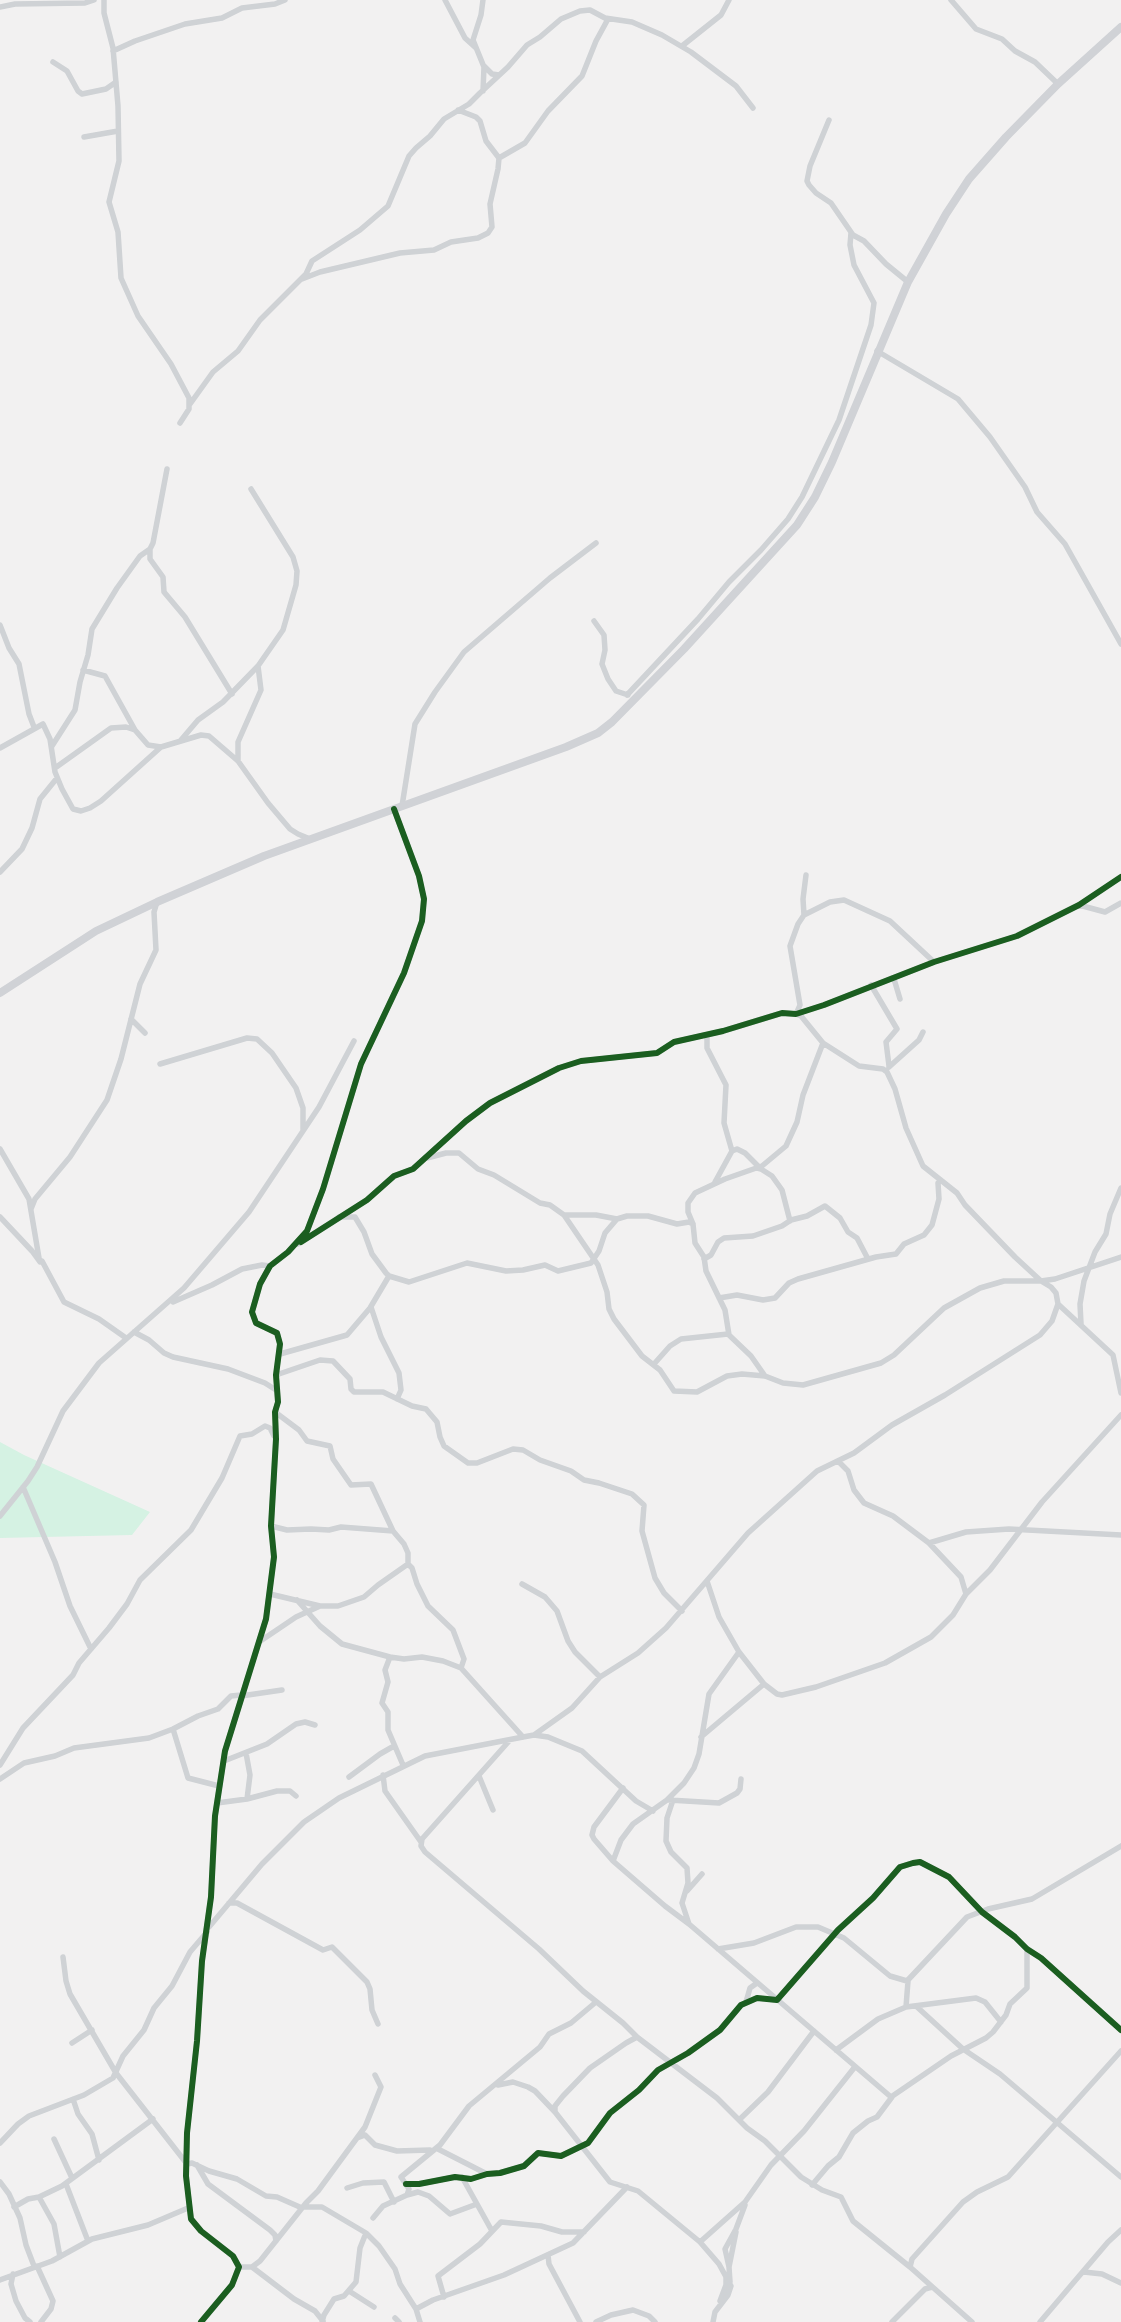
<!DOCTYPE html>
<style>
body{margin:0}
canvas{display:block;background:#f2f1f1}
</style>
<canvas width="1121" height="2322"></canvas>
<script>
const ctx = document.querySelector('canvas').getContext('2d');
ctx.lineJoin = 'round';
function fillPath(path, color) { ctx.fillStyle = color; ctx.fill(path, 'evenodd'); }
const poly = rows => new Path2D(rows.map(r => 'M' + r).join(''));
function trace(path, color, width, dash) { ctx.strokeStyle = color; ctx.lineWidth = width; ctx.lineCap = dash ? 'butt' : 'round'; ctx.setLineDash(dash || []); ctx.stroke(path); }
fillPath(poly([
 [0,1442,24,1455,150,1512,132,1535,0,1538]
]), '#d5f2e3');
trace(poly([
 [104,0,104,13,113,48,118,106,119,161,109,202,118,232,121,278,138,316,171,364,189,398,189,409,180,423],
 [445,0,465,38,476,48],
 [951,0,976,29,1002,39,1015,51,1035,62,1058,84],
 [0,7,15,4,85,3,94,0],
 [682,46,721,15,729,0],
 [113,51,135,41,185,24,222,18,242,8,275,4,285,0],
 [53,62,67,71,78,91,82,94,106,89,116,82],
 [484,66,492,74,499,75],
 [483,91,484,67,473,40,481,15,483,0],
 [829,120,810,166,807,181,809,185,816,193,831,203,853,235,864,241,886,264,908,282],
 [84,137,118,131],
 [499,158,525,143,548,111,582,76,596,41,608,19],
 [302,279,320,272,400,253,434,250,451,242,478,238,488,233,492,227,490,204,498,169,499,158,486,141,480,121,476,117,458,110],
 [877,351,958,399,990,437,1025,487,1037,512,1065,544,1121,644],
 [190,404,213,372,238,351,260,320,306,274,312,261,360,230,388,206,409,156,416,148,430,136,444,119,469,104,480,93,508,67,527,45,540,37,561,19,580,11,590,10,605,18,632,22,662,35,691,52,736,86,753,108],
 [150,549,150,559,163,577,164,592,185,617,232,694],
 [594,621,604,635,605,650,602,664,608,679,616,691,628,695],
 [0,625,9,648,19,664,29,714,34,727],
 [83,670,105,676,135,730,148,745,161,747,201,735,209,736,238,761,268,803,290,829,298,834,310,839],
 [627,695,698,619,729,582,761,550,788,519,802,497,839,420,871,325,874,303,854,265,850,245,851,233],
 [181,740,198,720,223,702,258,666,283,630,296,585,297,571,293,557,251,489],
 [52,746,75,710,80,682,88,655,92,629,117,588,140,556,150,549,153,543,167,469],
 [0,748,43,724,50,739,55,772,62,789,73,809,81,811,90,808,101,801,161,747],
 [238,761,238,742,261,690,258,666],
 [55,768,111,728,126,727,135,730],
 [402,806,415,724,435,692,464,652,550,578,596,543],
 [0,872,22,849,32,828,40,799,57,778],
 [806,875,803,899,804,915,798,924,790,946,800,1005,796,1014,801,1016,823,1043,859,1066,883,1069,887,1072,895,1089,906,1128,923,1166,957,1193,965,1205,1015,1257,1041,1281,1051,1287,1056,1293,1058,1304,1113,1355,1121,1393],
 [1079,905,1105,912,1121,903],
 [804,915,830,902,844,900,890,921,934,962],
 [892,978,894,979,900,999],
 [871,985,897,1029,886,1042,889,1066],
 [131,1019,145,1033],
 [707,1035,707,1048,726,1085,724,1123,732,1151,715,1182],
 [160,1064,247,1038,257,1039,272,1053,296,1088,303,1108,303,1129],
 [889,1067,919,1040,923,1032],
 [0,1149,29,1199,39,1258],
 [732,1151,737,1149,745,1153,758,1166,757,1168,761,1169,772,1176,782,1190,790,1221],
 [427,1158,446,1153,459,1153,478,1169,494,1175,540,1203,550,1205,564,1215,598,1265,607,1292,609,1309,614,1319,642,1356,660,1370,674,1391,697,1392,727,1376,742,1374,765,1376,783,1383,803,1385,881,1363,894,1355,944,1308,980,1288,1004,1281,1041,1281,1055,1279,1121,1257],
 [31,1209,35,1199,70,1157,107,1100,121,1059,140,984,156,950,154,912,157,902],
 [564,1215,596,1215,617,1219,627,1216,648,1216,677,1224,689,1222,693,1224],
 [0,1217,32,1251,40,1262,42,1261,64,1302,99,1319,126,1338],
 [339,1217,355,1217,364,1232,372,1254,386,1273,389,1276,409,1282,467,1263,506,1271,523,1270,545,1265,558,1271,591,1263,599,1251,605,1233,617,1219],
 [298,1244,367,1200,394,1176,413,1169,466,1121,490,1103,559,1068,581,1061,657,1053,674,1042,723,1031,782,1013,796,1014,824,1005,934,962,1017,936,1079,905,1121,877],
 [704,1259,711,1255,718,1242,724,1238,753,1236,782,1226,791,1220,807,1216,825,1206,840,1218,848,1232,857,1238,868,1259],
 [719,1298,737,1295,763,1300,775,1298,789,1283,798,1279,876,1257,896,1254,904,1244,924,1235,932,1225,939,1199,938,1183],
 [173,1302,212,1285,242,1269,262,1265,270,1266],
 [371,1307,381,1337,399,1373,401,1390,397,1399],
 [1081,1324,1080,1304,1084,1281,1095,1252,1106,1234,1110,1214,1121,1188],
 [134,1332,149,1340,164,1353,173,1357,228,1369,265,1383,276,1390],
 [280,1354,347,1335,370,1308,389,1276],
 [654,1364,670,1346,681,1339,728,1334],
 [276,1375,320,1360,333,1361,350,1379,351,1389,354,1392,383,1392,412,1406,426,1409,437,1422,440,1437,444,1446,468,1463,477,1463,513,1449,523,1450,540,1460,571,1471,584,1480,599,1483,632,1494,644,1505,642,1531,655,1578,664,1593,682,1611],
 [765,1376,751,1356,729,1335,725,1310,706,1271,704,1257,695,1243,693,1224,688,1212,688,1203,695,1193,725,1179,762,1166,786,1146,797,1122,803,1095,823,1043],
 [275,1412,299,1430,307,1441,330,1446,333,1459,351,1485,371,1484,393,1531],
 [838,1461,848,1471,854,1490,864,1503,893,1516,929,1543,961,1577,966,1594],
 [23,1487,55,1562,70,1606,91,1649],
 [0,1516,28,1481,37,1467,63,1411,99,1363,184,1288,249,1212,319,1107,354,1041],
 [271,1526,287,1530,311,1529,329,1530,341,1527,393,1531,404,1544,408,1553,408,1564,412,1568,417,1584,428,1606,453,1630,464,1659,461,1668],
 [929,1543,966,1532,1009,1529,1121,1535],
 [707,1581,719,1617,739,1652,764,1684,777,1694,782,1695,816,1687,885,1663,931,1637,953,1615,966,1594,990,1570,1042,1502,1121,1415],
 [522,1584,545,1597,557,1611,568,1641,575,1652,600,1677],
 [270,1594,320,1606,338,1606,364,1597,378,1585,408,1564],
 [297,1600,320,1626,342,1644,390,1657,404,1659,422,1657,443,1661,461,1668,523,1737],
 [259,1642,296,1617,320,1606],
 [390,1657,385,1670,388,1682,382,1703,388,1712,388,1730,403,1765],
 [241,1696,282,1690],
 [173,1729,188,1778,219,1786],
 [534,1735,572,1708,600,1677,638,1653,666,1628,748,1533,817,1471,854,1453,892,1425,945,1395,1040,1335,1052,1321,1058,1304],
 [701,1737,764,1684],
 [510,1740,422,1839,421,1846,425,1852,539,1949,583,1991,623,2023,637,2037,717,2098,747,2128,765,2141,801,2177,822,2190,841,2197,853,2221,910,2267,972,2322],
 [246,1753,250,1775,247,1799],
 [224,1761,267,1744,296,1724,305,1722,315,1725],
 [0,1765,23,1728,73,1675,79,1663,109,1628,127,1604,140,1580,191,1530,222,1478,240,1436,252,1434,265,1426,270,1428,274,1436],
 [383,1775,385,1791,421,1842],
 [479,1776,493,1810],
 [349,1777,380,1754,394,1746],
 [0,1779,24,1763,55,1756,74,1748,149,1738,173,1729,198,1716,218,1709,231,1696,241,1695],
 [623,1788,594,1827,592,1835,594,1839,613,1861,665,1906,689,1924,891,2097,951,2056,986,2038,993,2032,1006,2015,1010,2004,1027,1988,1027,1949],
 [669,1800,719,1803,737,1793,740,1789,741,1779],
 [673,1800,667,1818,666,1841,671,1852,687,1868,688,1883,682,1903,689,1924],
 [217,1803,247,1799,277,1791,290,1791,296,1796],
 [613,1861,621,1840,633,1824,667,1800,684,1783,694,1768,699,1754,709,1694,739,1652],
 [687,1891,702,1874],
 [229,1903,237,1903,323,1950,332,1947,367,1982,370,1989,372,2010,378,2024],
 [209,1927,262,1864,304,1822,339,1798,425,1756,523,1737,534,1735,548,1737,582,1751,636,1801,653,1811],
 [718,1949,754,1943,796,1927,818,1927,844,1938,890,1976,907,1981,967,1917,988,1909,1032,1899,1121,1846],
 [63,1957,66,1981,70,1994,116,2073,187,2164,192,2163,209,2171,237,2179,266,2196,277,2197,302,2208],
 [746,2002,750,1988,757,1983],
 [916,2006,963,2049,1000,2074,1121,2177],
 [906,2007,908,1981],
 [637,2037,626,2043,590,2068,563,2096,555,2106,555,2112,610,2182,638,2191,700,2242,719,2264,731,2286,728,2295,715,2312,713,2322],
 [72,2043,92,2030],
 [836,2050,878,2019,906,2007,976,1998,985,2002,1001,2022],
 [498,2085,513,2082,528,2087,535,2091,555,2112],
 [73,2099,78,2114,92,2134,99,2160],
 [739,2120,768,2092,814,2031],
 [357,2138,365,2135,375,2145,397,2151,430,2150],
 [54,2139,72,2178],
 [0,2143,18,2124,29,2116,84,2095,113,2078,123,2056,144,2030,154,2008,172,1986,190,1952,207,1932],
 [436,2148,487,2174],
 [197,2165,208,2184,270,2230,275,2235,276,2241],
 [462,2177,492,2231],
 [0,2182,9,2194,20,2218,26,2245,34,2266],
 [66,2184,88,2241],
 [406,2184,419,2184,455,2177,471,2179,487,2174,500,2173,524,2166,538,2153,561,2156,588,2143,610,2113,639,2090,658,2070,688,2053,720,2030,741,2005,757,1998,777,2000,838,1930,873,1898,900,1867,913,1863,920,1862,949,1877,982,1912,1015,1937,1027,1949,1041,1958,1121,2030],
 [812,2185,828,2166,839,2157,853,2133,868,2121,877,2117,892,2097],
 [347,2188,363,2183,384,2182,394,2202],
 [407,2195,418,2192,429,2196,450,2214,477,2204],
 [39,2197,54,2224,60,2257],
 [14,2207,28,2199,39,2197,62,2186,153,2119],
 [303,2207,322,2207,366,2233,379,2246,395,2269,400,2284,416,2309,420,2322],
 [373,2218,383,2206,407,2195,409,2189,401,2177,440,2145,469,2106,540,2047,549,2034,571,2023,596,2002],
 [700,2242,745,2202,771,2165,804,2131,854,2068],
 [548,2255,549,2264,580,2322],
 [37,2266,53,2301,51,2309,41,2322],
 [239,2267,252,2267,260,2261,306,2203,318,2191,365,2127,381,2087,375,2075],
 [252,2267,294,2299,315,2311,323,2321],
 [729,2267,736,2232],
 [910,2267,912,2259,963,2202,977,2192,1008,2177,1121,2051],
 [1084,2272,1102,2274,1121,2283],
 [13,2274,11,2284,16,2301,25,2318,30,2322],
 [0,2280,52,2261,92,2239,148,2225,188,2208],
 [730,2282,729,2267,725,2249,736,2229,745,2205],
 [349,2291,374,2307],
 [444,2297,438,2276,480,2244,501,2222,541,2226,562,2232,584,2232],
 [720,2301,726,2285,726,2277],
 [416,2309,433,2300,504,2275,573,2243,627,2187],
 [395,2318,399,2322],
 [201,2322,232,2285,239,2267,233,2256,201,2231,191,2219,186,2176,187,2133,197,2041,202,1961,211,1897,215,1816,225,1751,266,1619,274,1557,271,1526,276,1439,275,1412,278,1402,276,1375,280,1344,277,1333,256,1323,252,1312,260,1284,270,1266,288,1252,307,1231,323,1189,361,1064,404,973,422,921,424,899,419,876,394,809],
 [322,2322,324,2315,334,2299,344,2296,356,2282,360,2248,366,2233],
 [596,2322,611,2315,633,2310,649,2316,655,2322],
 [892,2322,925,2289,932,2287],
 [1040,2322,1108,2242,1121,2230]
]), '#cfd2d5', 5.5);
trace(poly([
 [0,993,96,931,157,902,264,856,566,747,598,733,612,722,684,649,797,525,815,497,832,462,908,282,946,214,969,179,1006,137,1058,84,1121,27]
]), '#d0d2d6', 8);
trace(poly([
 [301,1242,367,1200,394,1176,413,1169,466,1121,490,1103,559,1068,581,1061,657,1053,674,1042,723,1031,782,1013,796,1014,824,1005,934,962,1017,936,1079,905,1121,877],
 [406,2184,419,2184,455,2177,471,2179,487,2174,500,2173,524,2166,538,2153,561,2156,588,2143,610,2113,639,2090,658,2070,688,2053,720,2030,741,2005,757,1998,777,2000,838,1930,873,1898,900,1867,913,1863,920,1862,949,1877,982,1912,1015,1937,1027,1949,1041,1958,1121,2030],
 [201,2322,232,2285,239,2267,233,2256,201,2231,191,2219,186,2176,187,2133,197,2041,202,1961,211,1897,215,1816,225,1751,266,1619,274,1557,271,1526,276,1439,275,1412,278,1402,276,1375,280,1344,277,1333,256,1323,252,1312,260,1284,270,1266,288,1252,307,1231,323,1189,361,1064,404,973,422,921,424,899,419,876,394,809]
]), '#1b5e20', 6);
</script>
